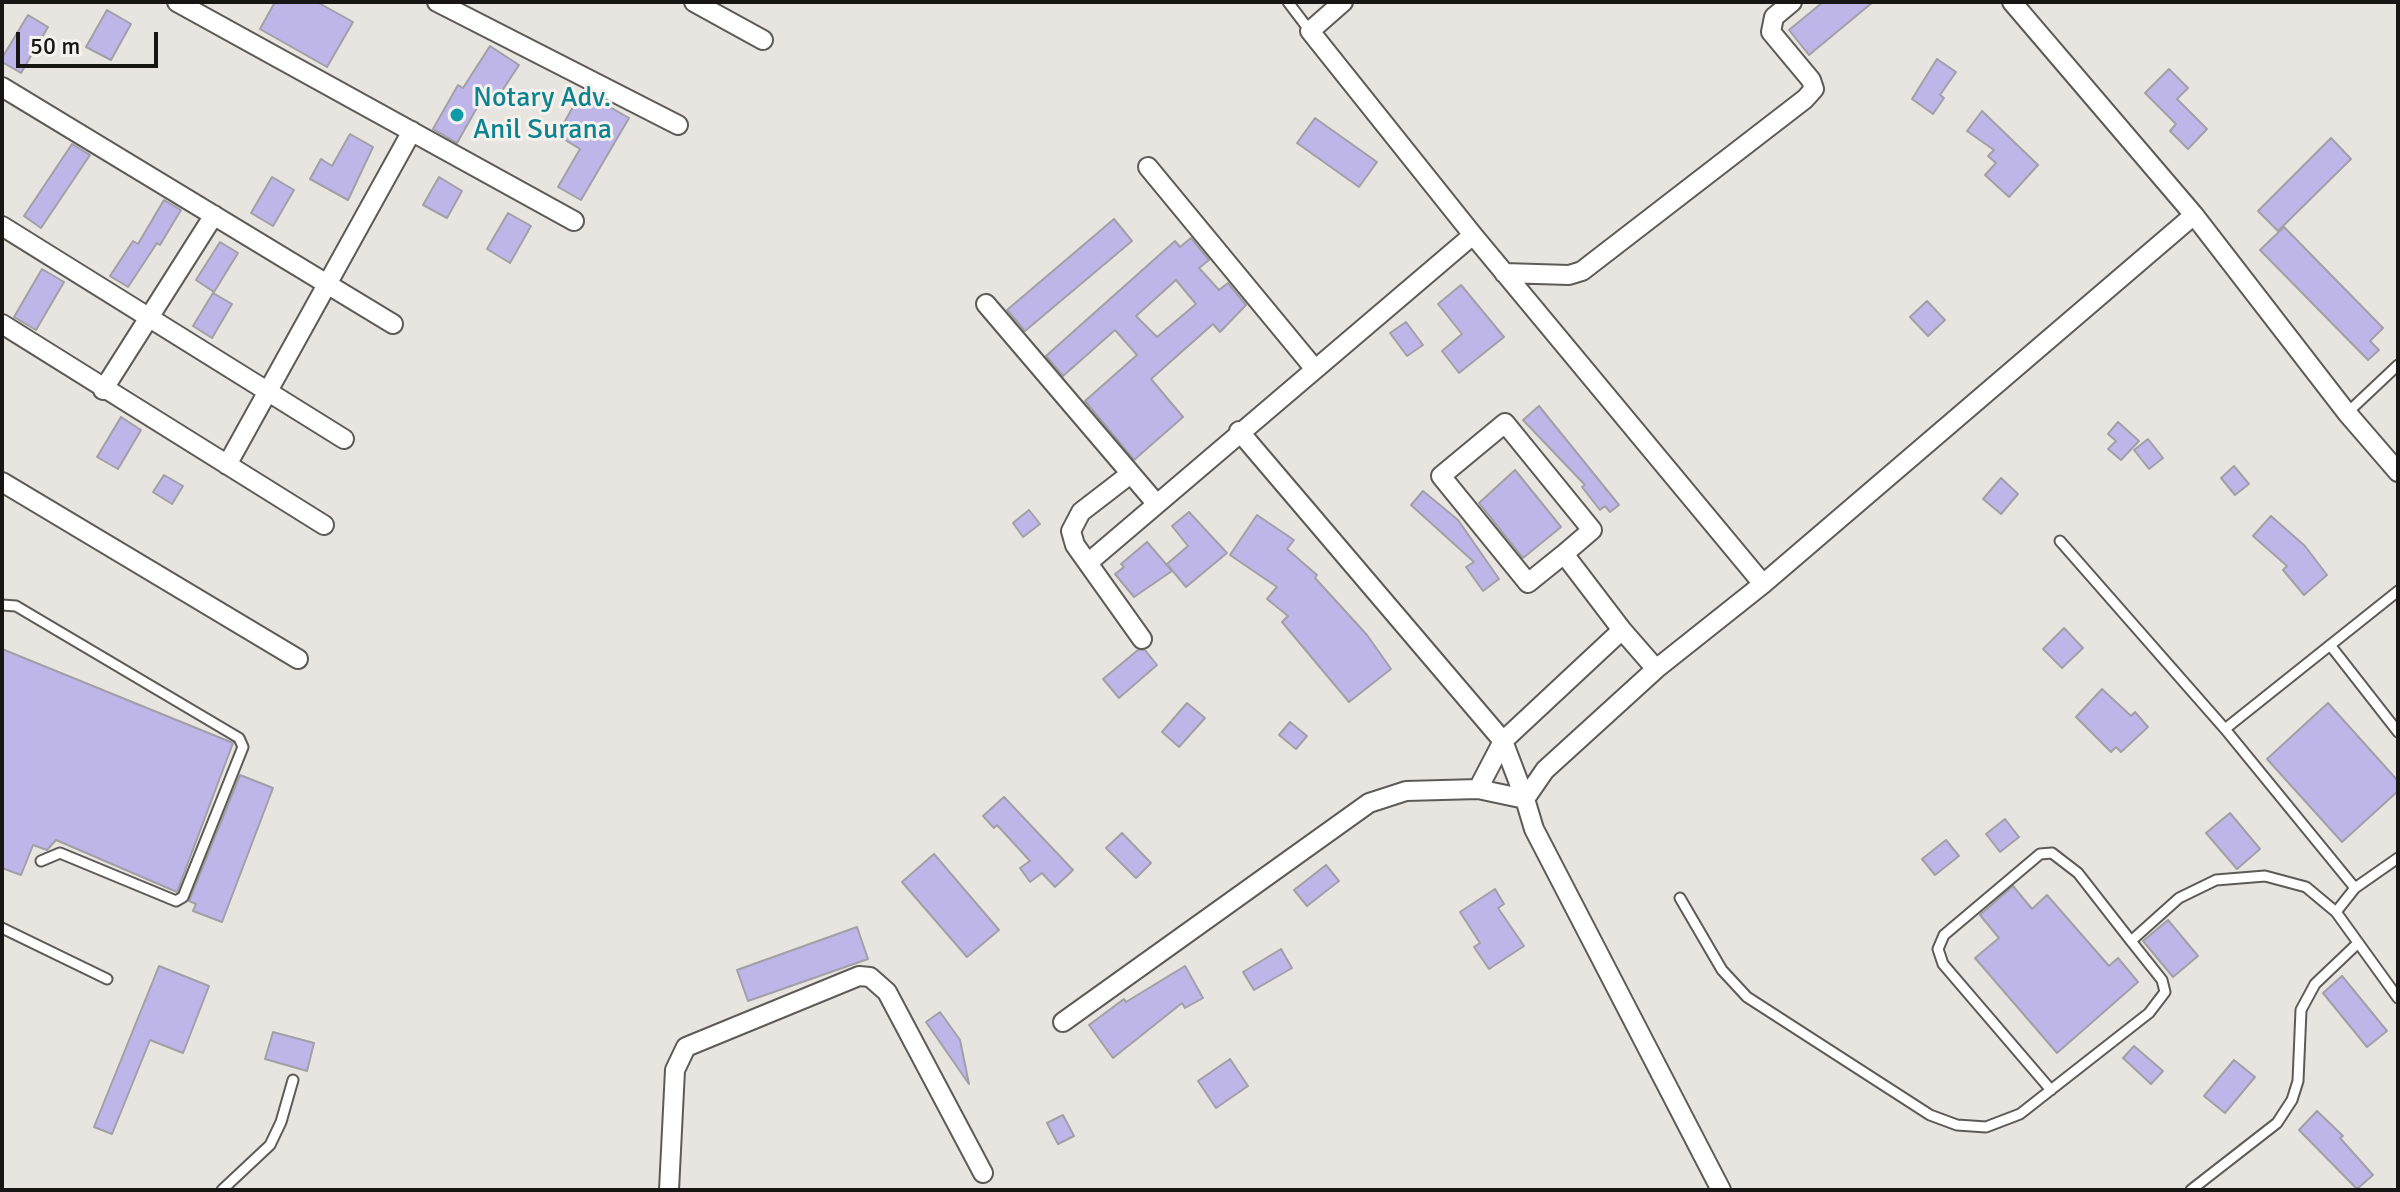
<!DOCTYPE html>
<style>
body{margin:0}
#map{position:relative;width:2400px;height:1192px;overflow:hidden;background:#e8e4df;font-family:Signika,sans-serif}
canvas{display:block}
.frame{position:absolute;inset:0;border:4px solid #171614;pointer-events:none}
.scale{position:absolute;left:16px;top:32px;width:142px;height:36px;box-sizing:border-box;border:4px solid #171614;border-top:0;padding-left:10px;font-size:24px;line-height:28px;white-space:nowrap;color:#171614;-webkit-text-stroke:6px #f5f1ed;paint-order:stroke}
</style>
<div id="map">
<canvas width="2400" height="1192"></canvas>
<div class="frame"></div>
<div class="scale">50 m</div>
</div>
<script>
const ctx = document.querySelector('canvas').getContext('2d');
ctx.lineJoin = 'round';
function fillPath(path, color) { ctx.fillStyle = color; ctx.fill(path, 'evenodd'); }
const poly = rows => new Path2D(rows.map(r => 'M' + r).join(''));
function trace(path, color, width, dash) { ctx.strokeStyle = color; ctx.lineWidth = width; ctx.lineCap = dash ? 'butt' : 'round'; ctx.setLineDash(dash || []); ctx.stroke(path); }
function label(font, color, halo, rows, align = 'center') {
  ctx.font = font + ' Signika,sans-serif'; ctx.lineWidth = 6; ctx.setLineDash([]); ctx.textBaseline = 'middle'; ctx.strokeStyle = halo; ctx.fillStyle = color; for (const [text, x, y, turn = 0] of rows) {
    ctx.save(); ctx.translate(x, y); ctx.rotate((+turn || 0) * Math.PI / 180); ctx.textAlign = isNaN(turn) ? turn : align; if (halo) ctx.strokeText(text, 0, 0); ctx.fillText(text, 0, 0); ctx.restore();
  }
}
const building = poly([
 [275,2,317,2,353,22,327,67,260,29,275,2],
 [1823,2,1873,2,1809,55,1789,30,1823,2],
 [107,10,131,24,111,60,86,47,107,10],
 [28,15,48,27,21,73,2,62,2,58,28,15],
 [490,46,519,65,498,97,487,90,457,143,433,129,458,85,463,88,490,46],
 [1937,59,1956,72,1940,95,1944,98,1933,114,1912,99,1937,59],
 [2169,69,2188,88,2177,99,2207,129,2188,149,2170,131,2176,124,2145,93,2169,69],
 [582,91,629,118,581,200,558,187,580,149,557,135,582,91],
 [1982,111,2038,165,2009,197,1985,175,1996,163,1988,156,1994,150,1967,131,1982,111],
 [1315,118,1377,162,1359,187,1297,143,1315,118],
 [350,134,373,147,348,200,310,179,321,159,332,166,350,134],
 [2331,138,2351,159,2278,231,2258,211,2331,138],
 [72,144,90,155,41,228,24,216,72,144],
 [272,177,294,190,273,226,251,213,272,177],
 [439,177,462,191,447,218,423,205,439,177],
 [164,200,181,210,160,245,157,243,128,287,110,276,133,241,138,244,164,200],
 [508,213,531,226,510,263,487,249,508,213],
 [1114,219,1132,241,1025,331,1007,310,1114,219],
 [2284,227,2383,328,2370,341,2379,350,2368,360,2260,250,2284,227],
 [1191,238,1209,260,1199,268,1219,290,1228,283,1246,305,1220,332,1213,324,1151,379,1183,417,1134,460,1085,401,1137,355,1115,330,1063,376,1046,356,1175,241,1180,247,1191,238],
 [1176,280,1196,304,1157,337,1136,316,1176,280],
 [220,242,238,253,214,292,196,280,220,242],
 [42,269,64,282,36,330,14,317,42,269],
 [1461,285,1504,337,1459,373,1442,351,1462,334,1438,304,1461,285],
 [213,293,232,304,212,338,193,326,213,293],
 [1927,301,1945,320,1928,336,1910,317,1927,301],
 [1406,322,1423,345,1407,356,1390,333,1406,322],
 [1539,406,1619,505,1610,512,1605,506,1600,510,1582,487,1585,485,1523,420,1539,406],
 [121,417,141,430,118,469,97,457,121,417],
 [2118,422,2139,441,2121,460,2108,449,2116,441,2108,434,2118,422],
 [2148,439,2163,458,2149,469,2134,450,2148,439],
 [2234,466,2249,484,2235,495,2221,478,2234,466],
 [1515,470,1561,527,1523,558,1479,503,1515,470],
 [164,475,183,486,172,504,153,492,164,475],
 [2001,478,2018,494,2001,514,1983,499,2001,478],
 [1423,491,1458,520,1499,579,1483,591,1466,567,1474,562,1411,505,1423,491],
 [1029,510,1040,524,1023,537,1013,523,1029,510],
 [1189,512,1227,553,1186,587,1167,564,1188,546,1172,526,1189,512],
 [1257,515,1294,540,1287,549,1317,575,1315,578,1367,635,1391,669,1349,702,1282,622,1288,616,1267,599,1277,587,1230,555,1257,515],
 [2271,516,2305,546,2327,575,2304,595,2283,570,2287,566,2253,536,2271,516],
 [1147,542,1172,571,1134,597,1115,574,1124,567,1121,564,1147,542],
 [2064,628,2083,648,2062,668,2043,649,2064,628],
 [2,649,233,743,177,892,56,840,47,850,33,845,21,875,2,868,2,649],
 [1138,650,1145,650,1157,665,1119,698,1103,679,1138,650],
 [2102,689,2131,716,2135,712,2148,727,2121,752,2116,747,2111,752,2076,717,2102,689],
 [1187,703,1205,718,1179,747,1162,732,1187,703],
 [2328,703,2398,781,2398,791,2342,842,2267,759,2328,703],
 [1290,722,1307,736,1296,749,1279,735,1290,722],
 [240,775,273,788,222,922,193,911,196,904,189,901,240,775],
 [1004,797,1073,870,1055,887,1042,873,1030,882,1020,868,1030,861,997,825,994,828,983,816,1004,797],
 [2230,813,2260,849,2237,869,2206,833,2230,813],
 [2005,819,2019,837,2000,852,1986,834,2005,819],
 [1122,833,1151,863,1136,878,1106,848,1122,833],
 [1946,840,1959,856,1935,875,1922,859,1946,840],
 [934,854,999,930,967,957,902,882,934,854],
 [1326,865,1339,881,1307,906,1294,890,1326,865],
 [2013,886,2032,909,2047,895,2109,966,2118,958,2138,982,2057,1053,1975,958,1999,938,1980,915,2013,886],
 [1495,889,1504,904,1498,908,1524,946,1489,969,1474,947,1480,943,1460,912,1495,889],
 [2168,920,2198,956,2173,977,2143,941,2168,920],
 [857,927,868,959,748,1001,737,970,857,927],
 [1281,949,1292,968,1254,990,1243,972,1281,949],
 [159,966,209,986,183,1053,150,1040,112,1134,94,1127,159,966],
 [1185,966,1203,998,1185,1008,1182,1003,1113,1058,1089,1025,1124,999,1126,1002,1185,966],
 [2342,976,2387,1031,2367,1047,2323,993,2342,976],
 [940,1012,960,1040,969,1084,926,1022,940,1012],
 [273,1032,314,1043,307,1071,265,1059,273,1032],
 [2134,1046,2163,1071,2151,1084,2123,1058,2134,1046],
 [1230,1059,1248,1086,1216,1108,1198,1081,1230,1059],
 [2234,1060,2255,1077,2225,1113,2204,1096,2234,1060],
 [2317,1111,2343,1136,2340,1138,2373,1175,2357,1189,2299,1130,2317,1111],
 [1063,1115,1074,1136,1058,1144,1047,1123,1063,1115]
]);
fillPath(building, '#beb6e9');
trace(building, '#a1a0a6', 2);
const lane = poly([
 [1288,2,1310,31],
 [2347,413,2398,365],
 [2060,541,2225,729,2355,888],
 [2,605,16,606,239,738,243,747,183,897,176,901,60,853,41,861],
 [2330,645,2398,732],
 [2225,729,2398,591],
 [1680,898,1722,970,1747,997,1930,1115,1957,1125,1986,1127,2020,1114,2149,1013,2165,992,2162,980,2131,941,2179,898,2216,880,2265,876,2306,887,2336,912,2398,998],
 [2336,912,2355,888,2398,858],
 [2,928,107,979],
 [2051,1090,1943,964,1938,949,1944,935,2040,854,2052,853,2078,873,2131,941],
 [222,1190,270,1145,281,1122,293,1080],
 [2191,1190,2277,1123,2292,1100,2298,1081,2301,1010,2315,984,2357,944]
]);
const street = poly([
 [177,2,574,221],
 [437,2,678,125],
 [694,2,763,40],
 [1343,2,1310,31,1473,235,1763,584],
 [2012,2,2194,215,2347,413,2398,472],
 [2,87,393,324],
 [1148,167,1314,368],
 [2,226,344,439],
 [1504,273,1569,275,1582,271,1805,99,1814,89,1811,80,1771,32,1774,17,1792,2],
 [986,304,1155,502],
 [2,324,324,525],
 [103,390,214,215],
 [1239,431,1503,741,1525,799],
 [227,465,412,131],
 [1129,475,1081,512,1071,531,1075,545,1142,639],
 [2,482,298,659],
 [1089,562,1473,235],
 [1622,630,1656,669],
 [1525,799,1478,789,1503,741,1622,630,1564,554,1592,530,1505,423,1441,476,1528,583,1564,554],
 [1063,1022,1369,803,1406,791,1478,789],
 [669,1190,675,1070,686,1047,859,976,870,977,887,992,983,1173],
 [1721,1190,1534,829,1525,799,1545,770,1656,669,1763,584,2194,215]
]);
trace(lane, '#5e5b57', 13);
trace(street, '#5e5b57', 22);
trace(lane, '#fff', 9);
trace(street, '#fff', 18);
for (const [x, y, r, color] of [
 [457,115,8,"#0f9aa8"]
]) { const dot = new Path2D(); dot.arc(x, y, r, 0, 2 * Math.PI); ctx.fillStyle = color; ctx.fill(dot); trace(dot, '#f5f1ed', 3); }
label('28px', '#0d838f', '#f5f1ed', [
 ["Notary Adv.",473,99],
 ["Anil Surana",473,131]
], 'left');
</script>
